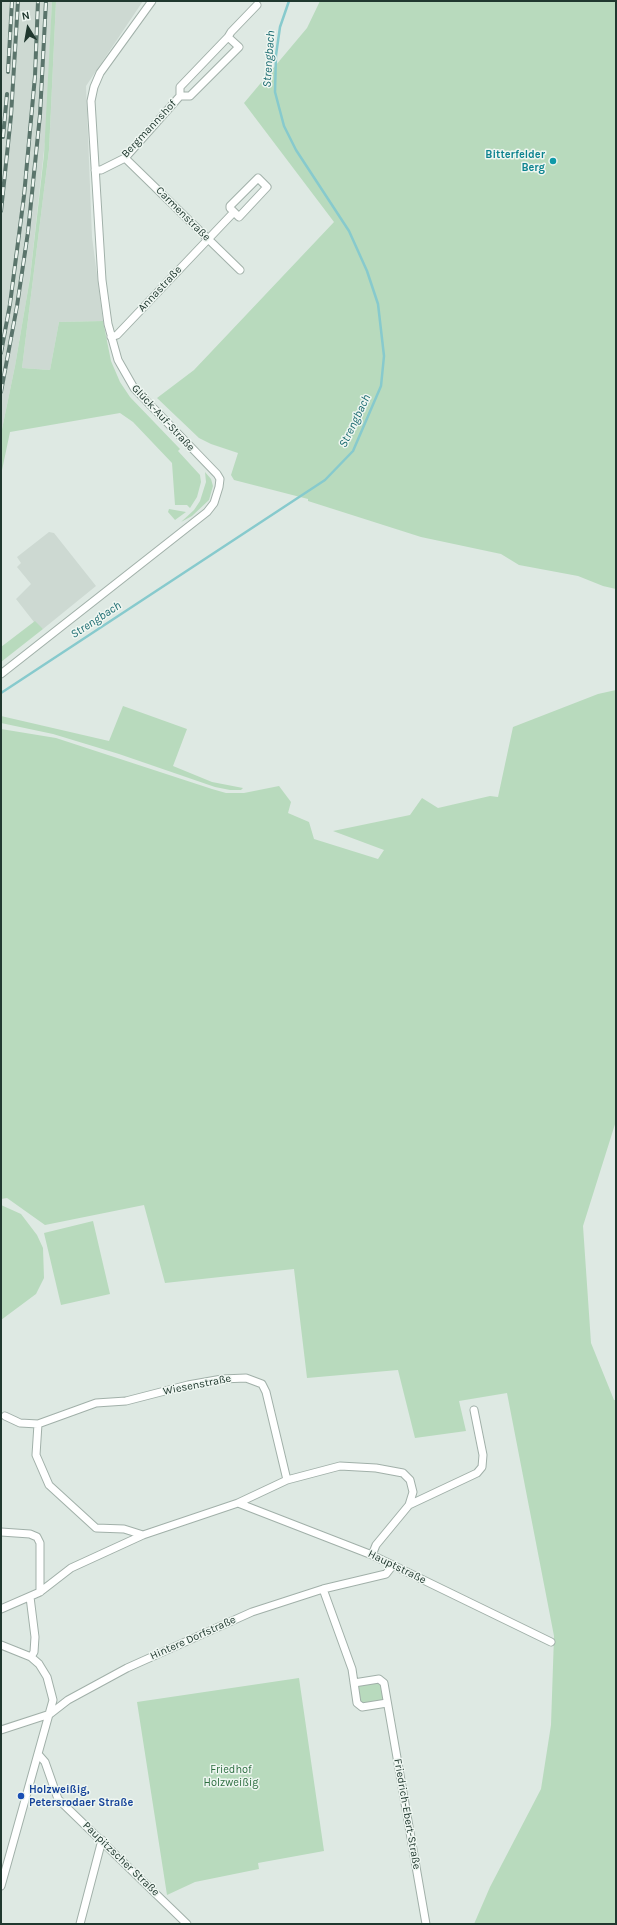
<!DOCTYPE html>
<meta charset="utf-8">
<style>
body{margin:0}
#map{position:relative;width:617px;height:1925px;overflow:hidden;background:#dee9e3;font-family:Karla,sans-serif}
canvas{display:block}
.frame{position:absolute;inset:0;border:2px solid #20382f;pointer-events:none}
.north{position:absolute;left:8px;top:8px;width:40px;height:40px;-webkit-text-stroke:3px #eef6f1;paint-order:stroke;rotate:349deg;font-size:11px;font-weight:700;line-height:16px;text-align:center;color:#20382f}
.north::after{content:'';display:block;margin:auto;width:14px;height:18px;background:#20382f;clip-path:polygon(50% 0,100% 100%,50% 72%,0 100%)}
</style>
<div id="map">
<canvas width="617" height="1925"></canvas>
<div class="frame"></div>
<div class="north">N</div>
</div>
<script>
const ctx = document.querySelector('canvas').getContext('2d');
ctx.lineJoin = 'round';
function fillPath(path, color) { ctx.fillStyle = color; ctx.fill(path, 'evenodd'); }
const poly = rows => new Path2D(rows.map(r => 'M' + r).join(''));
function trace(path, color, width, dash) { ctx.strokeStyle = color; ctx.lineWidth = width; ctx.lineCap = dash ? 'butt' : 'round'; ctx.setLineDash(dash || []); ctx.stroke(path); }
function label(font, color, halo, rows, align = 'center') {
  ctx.font = font + ' Karla,sans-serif'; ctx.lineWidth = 3; ctx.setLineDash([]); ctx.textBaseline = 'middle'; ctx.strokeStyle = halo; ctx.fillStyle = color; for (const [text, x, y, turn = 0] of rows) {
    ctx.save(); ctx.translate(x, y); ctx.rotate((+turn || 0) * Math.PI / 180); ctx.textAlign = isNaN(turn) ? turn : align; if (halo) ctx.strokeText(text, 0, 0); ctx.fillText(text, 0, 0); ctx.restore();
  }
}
fillPath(poly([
 [1,1,52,1,47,123,30,278,15,366,1,434],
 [56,1,143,1,86,86,92,237,103,321,59,322,50,370,22,368,49,150],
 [49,532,54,533,96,586,43,629,34,622,16,599,31,584,17,567,21,563,17,557]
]), '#cdd9d2');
fillPath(poly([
 [52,1,56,1,49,150,22,368,50,370,59,322,103,321,111,361,120,382,130,397,180,449,178,451,200,475,201,482,197,497,190,508,187,505,175,505,172,463,133,422,120,413,10,432,1,475,1,434,15,366,30,278,44,155],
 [320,1,616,1,616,589,603,586,578,576,519,565,501,554,421,537,308,501,308,499,234,480,231,475,238,453,211,444,199,438,157,398,194,370,334,222,244,103,307,28],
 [205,472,211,479,213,486,209,500,192,516,181,522,194,510,200,501,206,482],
 [169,509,186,512,175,520,168,512],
 [35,621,43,629,1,662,1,647],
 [616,690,616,1121,583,1226,591,1343,614,1400,616,1400,616,1924,474,1924,490,1887,541,1789,551,1725,554,1636,507,1393,459,1401,466,1431,415,1438,398,1370,307,1378,294,1269,165,1283,144,1205,45,1225,7,1198,1,1199,1,729,56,738,212,789,226,793,244,793,279,786,291,802,288,813,309,822,314,839,378,859,384,850,333,831,410,815,422,798,438,808,490,796,498,797,513,727,598,694],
 [123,706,187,729,173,766,212,782,243,788,241,790,230,790,215,787,119,754,53,734,1,723,1,716,109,741],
 [1,1205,21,1214,37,1235,43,1248,44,1278,36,1294,1,1320],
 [93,1221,110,1294,61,1305,44,1233],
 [299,1678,324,1851,258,1863,259,1869,195,1882,167,1895,137,1702],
 [380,1681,383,1691,383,1701,361,1703,359,1701,356,1684]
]), '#b8dabd');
trace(poly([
 [1,693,325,480,353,451,381,386,384,356,378,304,367,271,349,231,296,150,284,126,275,92,276,55,280,27,289,1]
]), '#87cacd', 2.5);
const minor = poly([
 [228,37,231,32,257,5],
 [125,158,240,270],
 [95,170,101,170,125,158,180,96,180,87,228,37,239,47,190,96,180,96],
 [258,178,267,187,239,217,230,208,230,206,258,178],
 [111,337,117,335,234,212],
 [1,674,207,512,214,503,219,487,220,479,217,474,134,388,118,360,108,324,102,280,91,101,94,87,100,73,152,1],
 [5,1416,20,1423,38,1424],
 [238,1503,287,1480,340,1466,376,1468,403,1473,410,1480,413,1492,409,1505],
 [1,1532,30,1534,37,1537,40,1543,40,1592],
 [143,1535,124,1529,96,1528,49,1485,36,1455,38,1424,96,1403,126,1401,188,1385,222,1379,246,1378,262,1384,266,1392,287,1480],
 [372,1555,376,1545,409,1505,477,1473,482,1467,483,1455,474,1410],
 [323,1589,352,1669,357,1703,362,1707,387,1703],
 [30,1597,35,1637,34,1652,31,1657],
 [1,1609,40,1592,71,1568,143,1535,238,1503,372,1555,551,1642],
 [1,1645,31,1657,39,1664,47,1677,53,1700,1,1886],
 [354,1683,379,1679,384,1683,426,1924],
 [1,1730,50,1714,68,1700,127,1668,252,1612,323,1589,386,1574,393,1565],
 [38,1754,45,1762,58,1799,187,1924],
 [80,1924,102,1840]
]);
trace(minor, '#a1b0a9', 9);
trace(minor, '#fff', 7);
const rail = poly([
 [8,72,12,1],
 [3,137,7,94],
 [1,211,11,116,18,1],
 [1,353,10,304,24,196,35,76,38,1],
 [1,392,17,306,28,232,40,115,46,1]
]);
trace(rail, '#5a746b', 4);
trace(rail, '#eef6f1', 2.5, [8]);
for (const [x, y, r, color] of [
 [553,161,4,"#0f9aa8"],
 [21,1796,4,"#1a4fb4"]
]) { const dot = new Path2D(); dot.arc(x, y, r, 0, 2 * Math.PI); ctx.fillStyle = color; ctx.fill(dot); trace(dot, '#eef6f1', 1.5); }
label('11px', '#20382f', '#eef6f1', [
 ["Bergmannshof",149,129,-47],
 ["Carmenstraße",183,214,45],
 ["Annastraße",160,289,-47],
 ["Glück-Auf-Straße",163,418,47],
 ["Wiesenstraße",197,1385,-11],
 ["Hauptstraße",397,1567,26],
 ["Hintere Dorfstraße",193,1638,-24],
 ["Friedrich-Ebert-Straße",407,1814,80],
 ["Paupitzscher Straße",121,1859,44]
]);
label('bold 11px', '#0d838f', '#eef6f1', [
 ["Bitterfelder",545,155],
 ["Berg",545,168]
], 'right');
label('11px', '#2c6d3f', '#eef6f1', [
 ["Friedhof",231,1770],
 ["Holzweißig",231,1783]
]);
label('bold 11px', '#164399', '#eef6f1', [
 ["Holzweißig,",29,1790],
 ["Petersrodaer Straße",29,1803]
], 'left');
label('italic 12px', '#1d6c71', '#eef6f1', [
 ["Strengbach",269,59,-86],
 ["Strengbach",355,421,-64],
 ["Strengbach",96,620,-33]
]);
</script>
